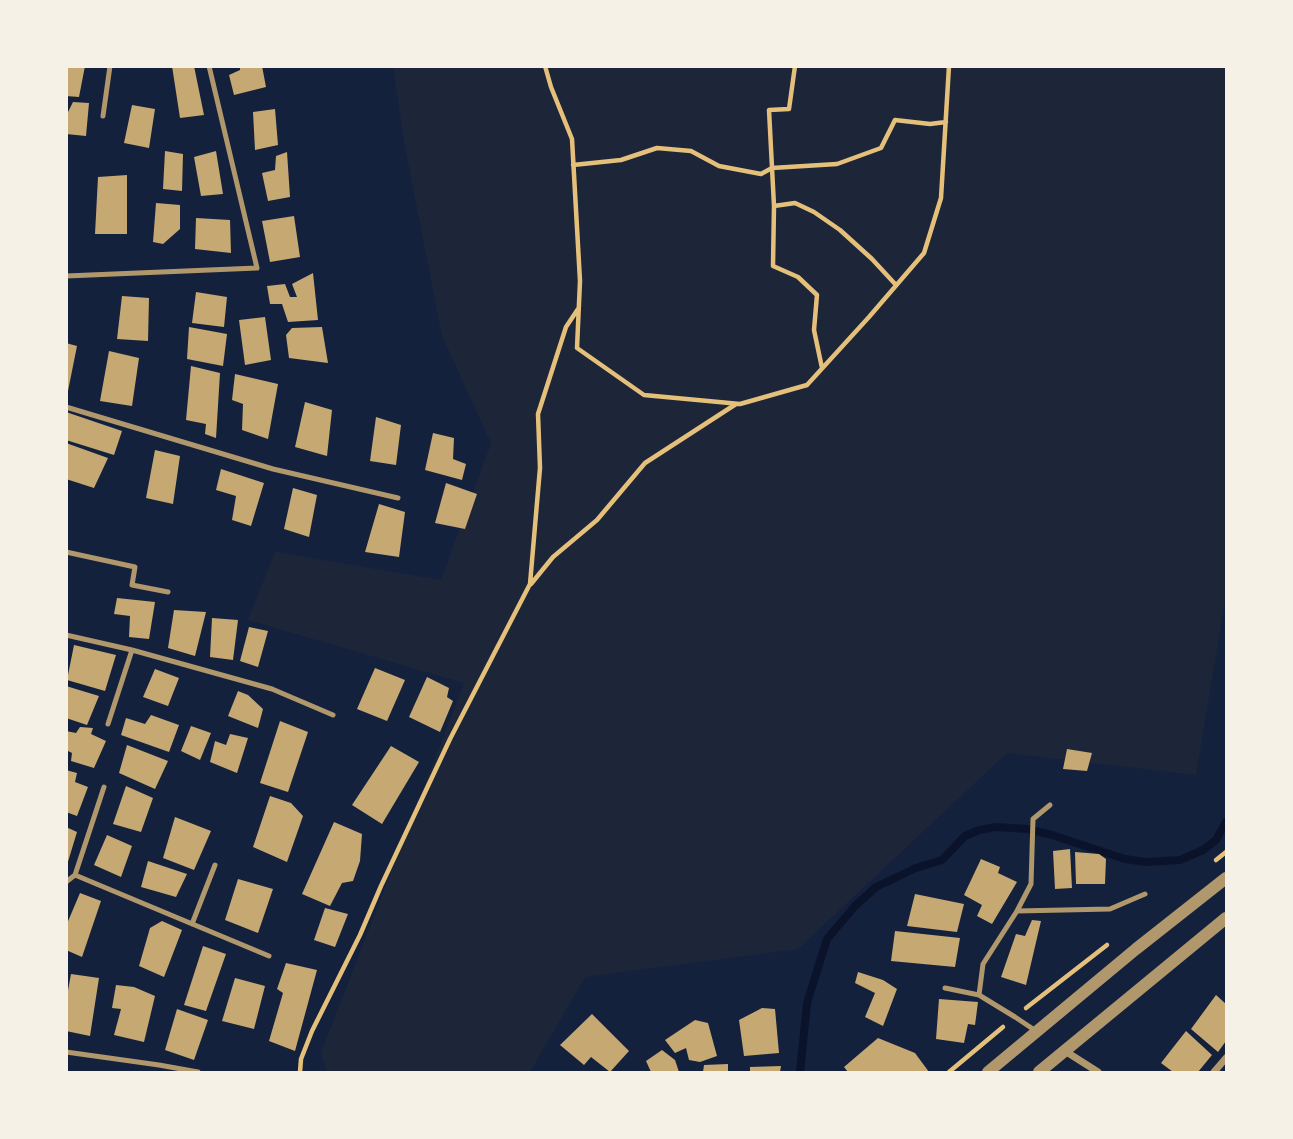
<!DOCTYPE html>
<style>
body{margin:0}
#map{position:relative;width:1293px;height:1139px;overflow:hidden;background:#14213d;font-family:Barlow,sans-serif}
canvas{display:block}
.frame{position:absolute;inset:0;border:68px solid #f6f1e7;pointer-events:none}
</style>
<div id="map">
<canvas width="1293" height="1139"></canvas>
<div class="frame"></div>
</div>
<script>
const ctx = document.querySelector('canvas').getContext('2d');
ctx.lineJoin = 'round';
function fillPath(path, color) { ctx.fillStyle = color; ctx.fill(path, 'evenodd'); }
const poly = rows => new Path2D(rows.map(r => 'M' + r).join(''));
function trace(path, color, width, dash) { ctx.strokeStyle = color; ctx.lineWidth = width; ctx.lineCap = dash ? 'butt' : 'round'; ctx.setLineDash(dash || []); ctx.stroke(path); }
fillPath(poly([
 [393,67,1226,67,1226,595,1196,775,1007,753,798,949,585,977,530,1072,327,1072,321,1053,464,683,248,620,275,552,441,580,491,443,442,336,405,147]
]), '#1d2539');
trace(poly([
 [800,1072,807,1003,827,939,855,906,876,887,916,868,942,860,965,836,979,830,996,827,1028,829,1052,835,1125,859,1146,862,1180,860,1203,850,1216,840,1226,822]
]), '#0b132b', 8);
fillPath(poly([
 [66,66,85,66,79,97,66,96],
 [172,66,194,66,204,115,180,118],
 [240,66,262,66,266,87,234,95,229,75,240,70],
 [73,102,89,103,86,136,66,134,66,116],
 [132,105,155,109,149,148,124,143],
 [275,109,278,145,255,150,253,112],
 [165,151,183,154,182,191,163,189],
 [216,151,223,194,201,196,194,157],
 [287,152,290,197,268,201,262,173,275,170,276,156],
 [127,175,127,234,95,234,98,177],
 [156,203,180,205,180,229,163,244,153,242],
 [294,216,300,257,270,262,262,221],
 [196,218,230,220,231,253,195,249],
 [313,273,318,320,288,322,282,304,270,304,267,286,285,284,290,297,297,297,292,284],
 [196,292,227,297,224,327,192,323],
 [122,296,149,298,148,341,117,339],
 [265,317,271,360,245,365,239,320],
 [189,327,227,334,223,366,187,359],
 [322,327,328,363,289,358,286,335,292,328],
 [66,343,77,346,68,391,66,391],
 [109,351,139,358,132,406,100,401],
 [191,366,220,373,216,438,205,434,206,424,186,420],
 [235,374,278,384,268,439,242,430,243,404,232,400],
 [305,402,332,410,327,456,295,447],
 [66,412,122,431,114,455,66,440],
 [376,417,401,425,396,465,370,461],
 [433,433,454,438,453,459,466,464,462,480,425,470],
 [66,443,108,458,94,488,66,479],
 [155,450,180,456,173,504,146,498],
 [221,469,264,483,251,526,232,520,236,496,216,490],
 [446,483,477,494,465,529,435,523],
 [293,488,317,495,309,537,284,529],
 [379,504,405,512,399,557,365,552],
 [117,598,155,602,149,639,129,637,130,616,114,614],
 [174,610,206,612,195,656,168,648],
 [212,618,238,620,233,660,210,657],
 [249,627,268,631,258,667,240,661],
 [74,645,116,655,105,691,67,680],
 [375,668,405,680,387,721,357,709],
 [155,669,179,678,168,706,143,697],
 [427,677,449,688,447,697,453,701,440,732,409,717],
 [66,686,99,696,87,725,66,718],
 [238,691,248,695,263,709,258,728,228,716],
 [151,715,179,725,169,752,121,735,126,718,145,724],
 [280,721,308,732,288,792,260,783],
 [191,726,211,733,200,760,181,751],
 [80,727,93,728,91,734,106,741,94,768,71,761,72,753,66,750,66,731,76,733],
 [230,734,248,738,237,773,210,762,215,741,226,745],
 [127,745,168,761,155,789,119,773],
 [391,746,419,762,382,824,352,805],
 [1067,749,1092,753,1087,771,1063,769],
 [66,770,77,773,75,782,88,787,77,816,66,812],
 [126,786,153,798,141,832,113,824],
 [270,796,291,803,303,816,287,862,253,847],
 [175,817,211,831,194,870,163,858],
 [334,822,362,834,360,861,353,881,342,883,330,906,302,894],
 [66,827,77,832,67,865,66,865],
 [107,835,132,846,121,877,94,865],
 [1070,849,1072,888,1055,889,1053,851],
 [1075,852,1099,854,1106,859,1105,884,1076,884],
 [981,859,1000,867,998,873,1017,882,992,924,977,916,982,905,964,895],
 [148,861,187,874,176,897,141,887],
 [238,879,273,889,258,933,225,920],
 [80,893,101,901,82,957,66,950,66,926],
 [915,894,964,904,957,932,907,926],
 [325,908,348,914,335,947,314,940],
 [1032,920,1041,921,1026,985,1001,977,1016,934,1025,936],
 [162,921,182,930,164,977,139,966,150,928],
 [895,931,960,938,955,967,891,961],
 [203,946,226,954,206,1011,184,1005],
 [286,963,317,970,295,1051,269,1041,283,993,277,989],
 [858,972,883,980,897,989,883,1026,865,1017,875,993,855,983],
 [71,974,99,978,90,1036,66,1031,66,1001],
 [235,978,265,986,254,1029,222,1021],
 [116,985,134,987,155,996,144,1042,114,1035,121,1009,112,1008],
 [1216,995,1226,1004,1226,1041,1218,1052,1191,1029],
 [939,999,978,1002,975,1025,968,1024,964,1043,936,1039],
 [762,1008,775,1009,779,1053,744,1056,739,1020],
 [177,1009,208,1020,194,1060,165,1050],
 [592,1014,629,1051,610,1072,591,1057,584,1065,560,1045],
 [695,1020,708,1023,717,1056,700,1062,689,1060,686,1048,675,1053,665,1040],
 [1186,1031,1212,1055,1198,1072,1173,1072,1161,1063],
 [878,1038,915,1053,929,1072,848,1072,844,1067],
 [662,1050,675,1060,679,1072,651,1072,646,1061],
 [728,1064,728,1072,703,1072,704,1065],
 [781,1066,780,1072,750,1072,750,1067]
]), '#c6a872');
trace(poly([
 [545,66,551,87,572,139,580,281,577,348,644,395,740,404,807,385,869,317,924,253,941,198,949,66],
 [795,66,789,109,769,110,774,206,795,203,814,212,840,230,872,259,896,285],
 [573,165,621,160,657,148,691,151,719,166,761,174,772,168,837,164,881,148,895,120,930,124,946,122],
 [774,206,773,266,798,277,817,295,814,330,822,368],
 [531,584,553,557,597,520,645,463,736,404],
 [1216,860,1226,852],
 [1026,1008,1107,945],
 [300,1072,301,1059,312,1031,360,935,381,886,450,739,530,584,540,468,538,414,566,327,578,309],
 [949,1072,1003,1027]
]), '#e5c07b', 4.5);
trace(poly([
 [103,116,110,66],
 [66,276,257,268,209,66],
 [66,407,273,469,398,498],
 [66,552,135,567,132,585,168,592],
 [66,635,132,650,272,689,333,715],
 [108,724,132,650],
 [75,875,104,787],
 [66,882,75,875,269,956],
 [1017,911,1031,884,1033,819,1050,805],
 [192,924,215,865],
 [945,988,979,995,1015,1017,1036,1031],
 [979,995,983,964,1017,911,1110,909,1145,894],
 [66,1052,159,1065,198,1072]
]), '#b1986c', 5);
trace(poly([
 [1065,1051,1098,1072],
 [1214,1072,1226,1058]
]), '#b1986c', 7);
trace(poly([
 [988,1072,1136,949,1226,878],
 [1039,1072,1226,918]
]), '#b1986c', 12);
</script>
